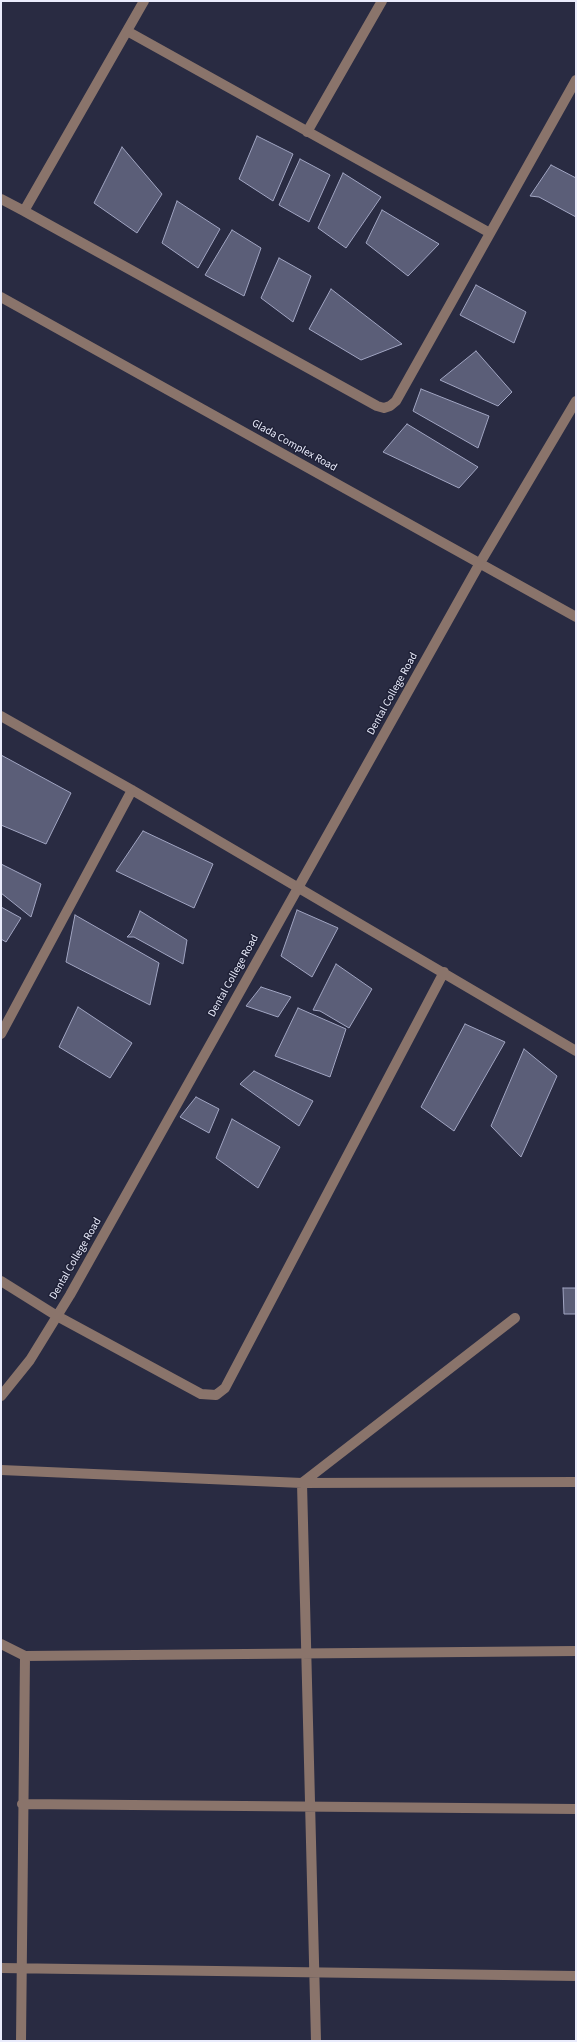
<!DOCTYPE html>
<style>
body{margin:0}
#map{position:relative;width:577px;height:2042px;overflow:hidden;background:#292b42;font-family:"Source Sans 3",sans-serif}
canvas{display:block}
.frame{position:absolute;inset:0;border:2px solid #eaecfc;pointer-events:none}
</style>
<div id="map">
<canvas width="577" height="2042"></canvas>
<div class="frame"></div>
</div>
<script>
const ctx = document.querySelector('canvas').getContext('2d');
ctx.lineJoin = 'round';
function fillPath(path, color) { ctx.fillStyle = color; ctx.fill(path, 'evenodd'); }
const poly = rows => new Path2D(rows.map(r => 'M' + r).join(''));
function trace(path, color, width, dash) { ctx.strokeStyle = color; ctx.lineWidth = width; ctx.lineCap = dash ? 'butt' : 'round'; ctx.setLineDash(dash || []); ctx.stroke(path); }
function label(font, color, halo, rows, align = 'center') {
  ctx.font = font + ' "Source Sans 3",sans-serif'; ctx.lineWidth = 3; ctx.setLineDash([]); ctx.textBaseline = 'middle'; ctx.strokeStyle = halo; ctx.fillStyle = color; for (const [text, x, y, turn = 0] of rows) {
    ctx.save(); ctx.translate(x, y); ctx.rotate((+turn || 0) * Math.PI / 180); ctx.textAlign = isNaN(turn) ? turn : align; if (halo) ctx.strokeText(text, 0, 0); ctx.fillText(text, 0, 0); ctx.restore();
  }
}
const building = poly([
 [257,136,293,154,273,201,239,179,257,136],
 [122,147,162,194,137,233,94,203,122,147],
 [300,159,330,175,309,222,279,205,300,159],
 [551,165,576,178,576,217,539,197,530,196,551,165],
 [343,173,381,197,346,248,318,228,343,173],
 [177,201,220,229,198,268,162,243,177,201],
 [382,210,439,244,408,276,366,243,382,210],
 [232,230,261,248,244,296,205,275,232,230],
 [279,258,311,276,293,322,261,298,279,258],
 [476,285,526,312,514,343,460,315,476,285],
 [331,289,402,344,361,360,309,329,331,289],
 [476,351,512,392,498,406,440,380,476,351],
 [421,389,489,416,478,448,413,411,421,389],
 [407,424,478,467,459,488,383,452,407,424],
 [1,755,71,793,46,844,1,825,1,755],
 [143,831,213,864,194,908,116,871,143,831],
 [1,864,41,884,31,917,1,893,1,864],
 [1,907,21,918,6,942,1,939,1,907],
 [297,910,338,928,312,977,281,956,297,910],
 [140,911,187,940,183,964,134,937,127,937,131,933,140,911],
 [75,915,159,963,150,1005,66,962,75,915],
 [336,964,372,989,349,1028,320,1011,313,1010,336,964],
 [261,987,291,997,278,1017,246,1006,261,987],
 [78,1007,132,1043,110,1078,59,1047,78,1007],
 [298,1008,346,1029,330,1077,275,1056,298,1008],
 [465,1024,505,1042,454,1131,421,1107,465,1024],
 [524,1049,557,1076,521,1157,491,1126,524,1049],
 [254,1071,313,1101,299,1126,240,1084,254,1071],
 [196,1097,219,1109,209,1133,180,1117,196,1097],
 [232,1119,280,1147,258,1188,216,1158,232,1119],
 [563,1288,576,1288,576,1314,564,1314,563,1288]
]);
fillPath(building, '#5b5e78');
trace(building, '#a1a5c2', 1);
trace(poly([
 [144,1,24,211,377,406,384,408,390,406,396,401,576,80],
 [127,31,490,233],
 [307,132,382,1],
 [1,199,24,211],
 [1,297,576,617],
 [1,716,132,790,576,1051],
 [1,1034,132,790],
 [1,1281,57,1316,201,1394,216,1395,225,1388,444,972],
 [1,1396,30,1360,70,1295,480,563,576,401],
 [1,1470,302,1483,576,1482],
 [302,1483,316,2041],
 [302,1483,515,1318],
 [1,1644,25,1656,576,1651],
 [22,1804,576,1809],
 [1,1968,576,1976],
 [21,2041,25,1656]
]), '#8a746b', 10);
label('11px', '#eaecfc', '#1f2137', [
 ["Glada Complex Road",294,446,29],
 ["Dental College Road",393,694,-61],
 ["Dental College Road",234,976,-61],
 ["Dental College Road",76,1259,-60]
]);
</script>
